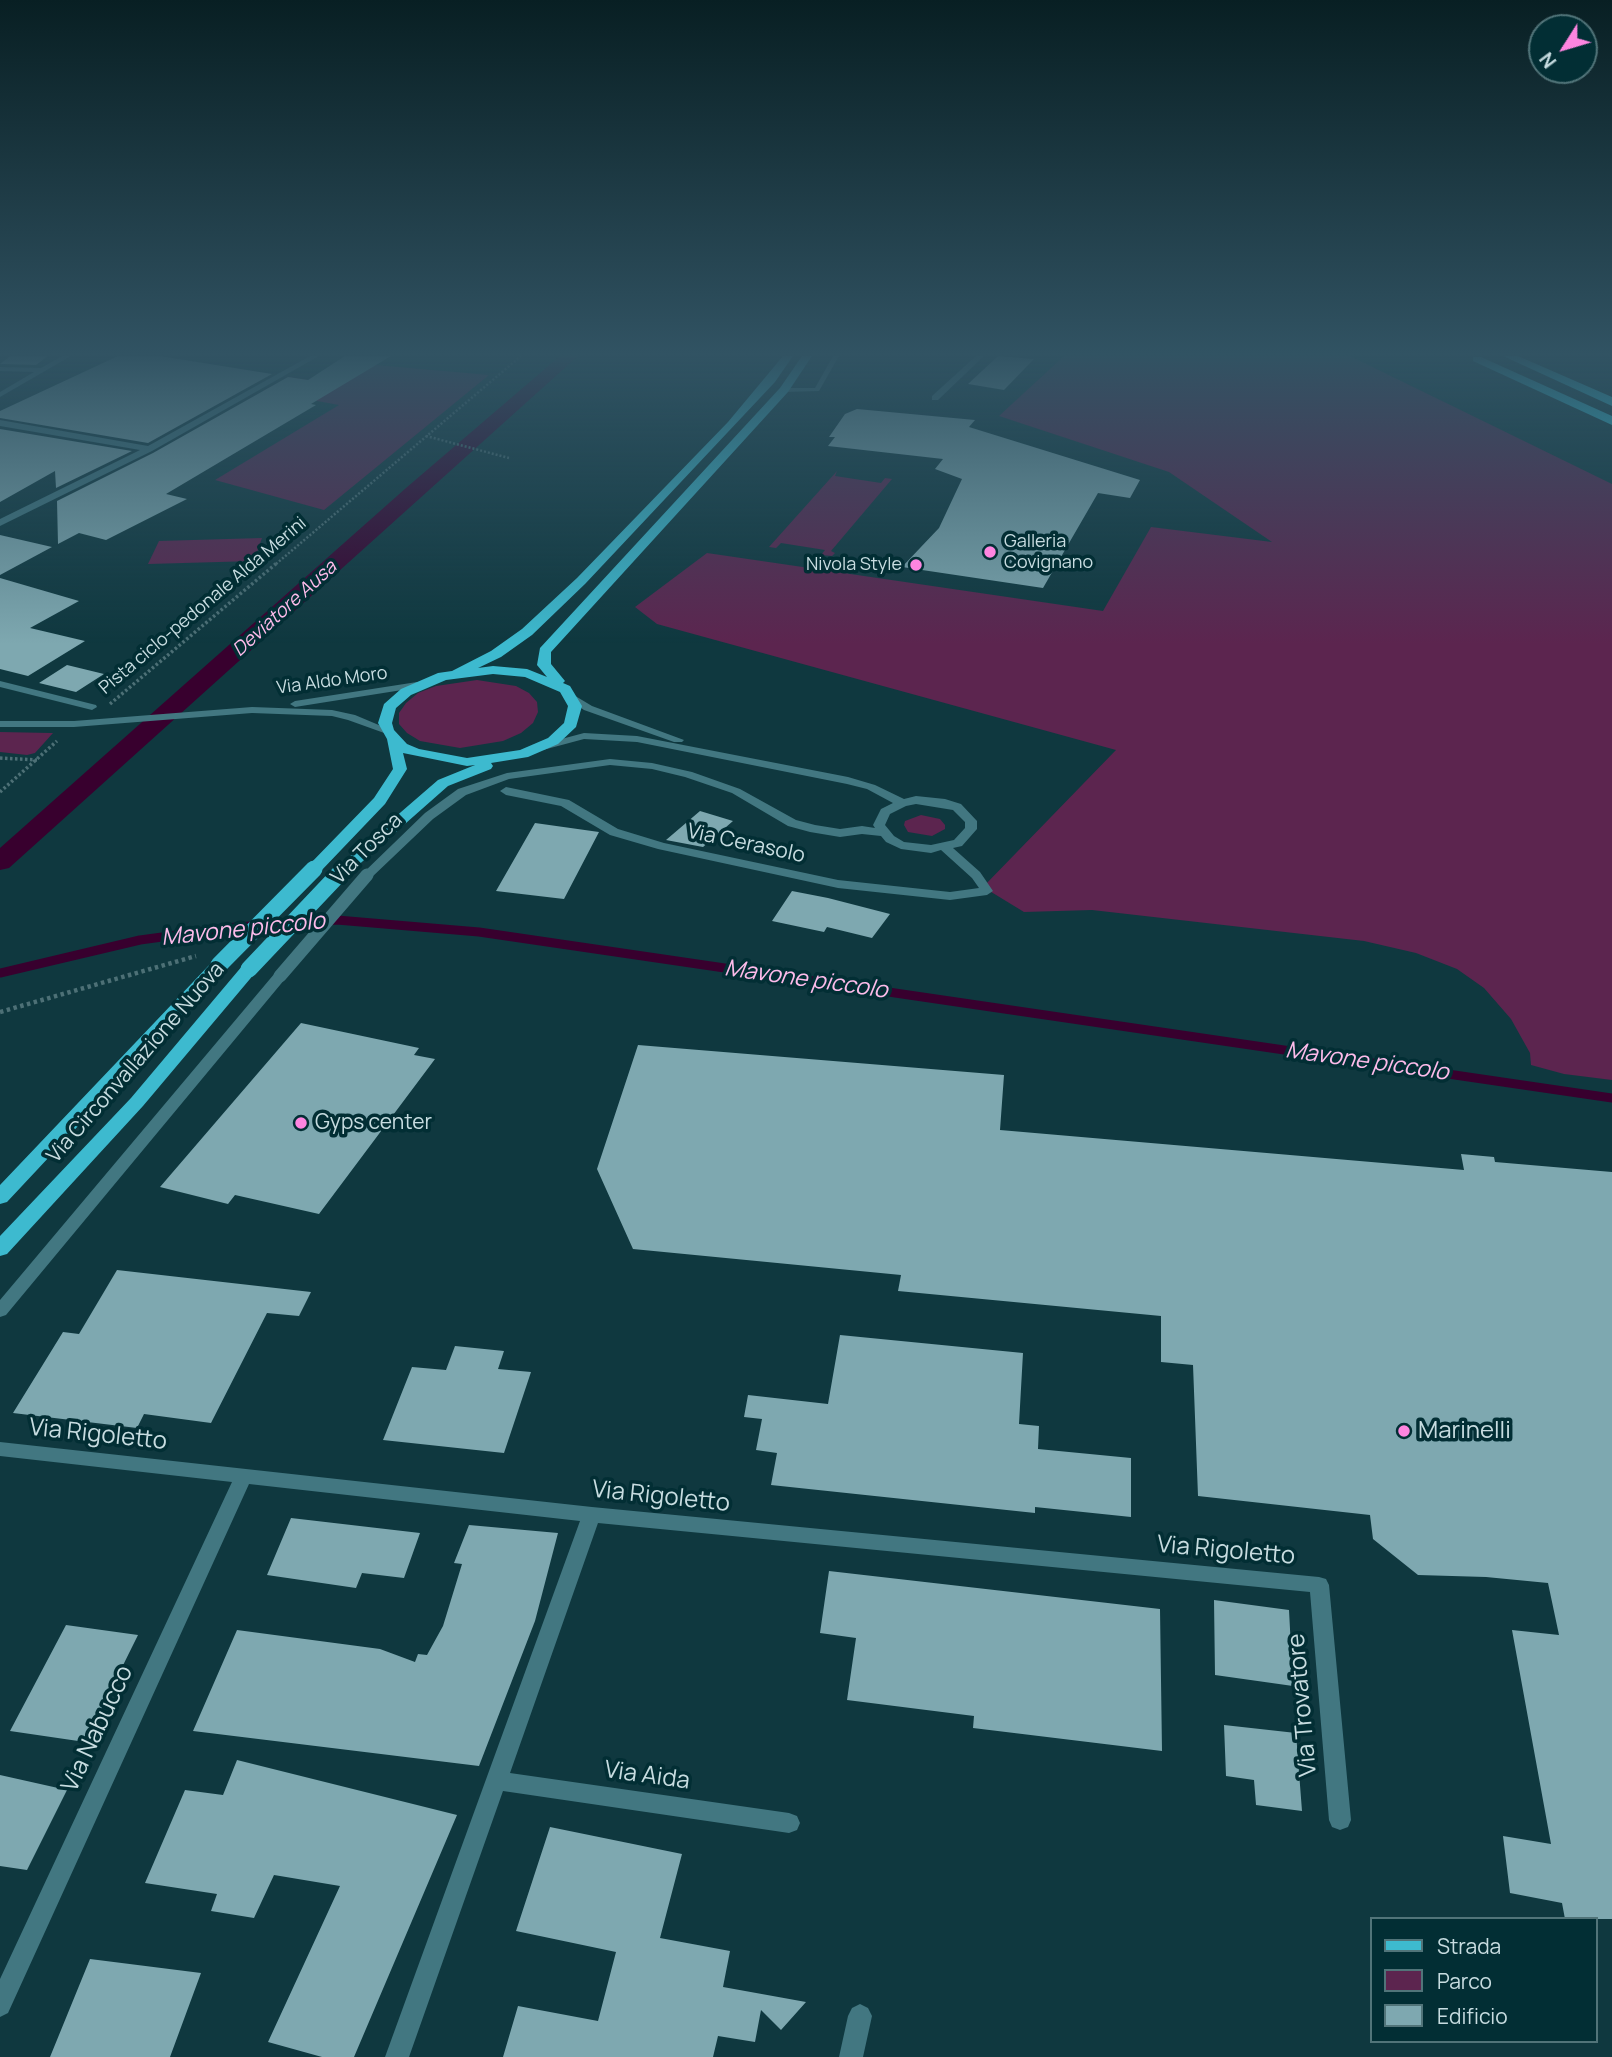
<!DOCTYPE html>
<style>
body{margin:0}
#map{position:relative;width:1612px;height:2057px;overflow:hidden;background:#0f383f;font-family:Manrope,sans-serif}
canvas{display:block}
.legend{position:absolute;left:1370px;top:1917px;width:228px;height:126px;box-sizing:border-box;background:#022e34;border:2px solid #517479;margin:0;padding:9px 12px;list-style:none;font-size:21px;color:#c7dce0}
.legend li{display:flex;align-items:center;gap:14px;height:35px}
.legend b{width:35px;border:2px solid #517479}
.north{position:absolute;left:1528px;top:14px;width:70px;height:70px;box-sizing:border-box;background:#022e34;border:2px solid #517479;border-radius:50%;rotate:233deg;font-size:19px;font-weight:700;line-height:28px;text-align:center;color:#c7dce0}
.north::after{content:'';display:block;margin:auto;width:24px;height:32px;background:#fe85e0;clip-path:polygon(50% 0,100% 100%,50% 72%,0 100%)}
</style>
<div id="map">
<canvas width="1612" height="2057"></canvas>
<ul class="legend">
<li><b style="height:9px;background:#3dbacf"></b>Strada</li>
<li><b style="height:19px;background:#5c254f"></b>Parco</li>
<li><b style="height:19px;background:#7ea8b0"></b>Edificio</li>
</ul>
<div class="north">N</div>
</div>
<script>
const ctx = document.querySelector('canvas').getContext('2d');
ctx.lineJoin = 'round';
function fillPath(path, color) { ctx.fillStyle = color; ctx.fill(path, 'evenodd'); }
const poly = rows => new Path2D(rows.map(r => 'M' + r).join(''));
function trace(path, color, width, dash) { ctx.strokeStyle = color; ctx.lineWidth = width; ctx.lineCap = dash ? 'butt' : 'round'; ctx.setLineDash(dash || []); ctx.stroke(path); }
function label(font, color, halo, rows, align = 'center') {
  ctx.font = font + ' Manrope,sans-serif'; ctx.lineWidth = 7; ctx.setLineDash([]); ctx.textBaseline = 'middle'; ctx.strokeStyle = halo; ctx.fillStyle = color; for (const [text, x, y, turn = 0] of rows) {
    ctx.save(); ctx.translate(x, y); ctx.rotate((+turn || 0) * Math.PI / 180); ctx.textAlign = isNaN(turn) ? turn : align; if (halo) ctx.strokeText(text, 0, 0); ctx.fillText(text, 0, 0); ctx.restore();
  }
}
fillPath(poly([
 [1064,356,1350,356,1612,484,1612,1080,1564,1074,1531,1065,1530,1053,1511,1019,1484,988,1457,969,1416,953,1364,941,1092,910,1024,912,983,887,1116,750,657,624,635,607,707,553,1103,611,1151,527,1272,542,1169,472,999,416],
 [376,365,489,375,324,510,215,480,339,405,263,391,289,377,328,383],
 [837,471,835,476,881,483,885,478,892,479,831,551,835,553,832,556,821,555,825,550,781,543,776,548,769,547],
 [262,538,254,561,148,564,159,541],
 [477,680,516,686,529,693,537,702,538,712,533,723,521,733,503,741,460,748,420,741,407,733,399,724,399,713,406,703,418,693,436,686],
 [0,732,51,733,53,733,35,753,27,755,0,752],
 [921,815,940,819,945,825,945,829,932,836,908,832,904,825,905,821]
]), '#5c254f');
trace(poly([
 [0,973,140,940,236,927,337,920,479,932,1612,1098]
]), '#38002e', 9);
fillPath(poly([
 [560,356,578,356,9,868,0,870,0,848,406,488,560,356]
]), '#38002e');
fillPath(poly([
 [10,356,48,356,36,365,0,364],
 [118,356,160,356,272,374,148,443,0,418,0,411],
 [345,356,391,356,311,404,316,405,166,494,187,499,106,540,79,533,58,544,57,501,153,453,288,377,308,380],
 [998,356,1034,359,1004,390,968,384],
 [857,409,975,420,969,427,1140,480,1130,498,1098,493,1043,588,902,567,939,528,962,479,935,469,943,459,828,446,835,437,829,437,845,414],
 [0,429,132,451,56,488,55,471,0,502],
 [0,535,52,547,0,575],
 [0,578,79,601,30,628,85,641,28,676,0,669],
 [67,665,104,674,76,692,39,683],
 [700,811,733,821,703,847,666,840],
 [535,823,599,832,564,899,496,891],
 [792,891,828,898,890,914,872,938,827,927,824,932,772,921],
 [301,1023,419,1048,414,1055,435,1059,319,1214,235,1195,228,1204,160,1187],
 [638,1045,1004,1075,1000,1130,1464,1170,1461,1154,1494,1157,1495,1162,1612,1172,1612,1919,1565,1919,1562,1903,1510,1893,1503,1836,1551,1844,1512,1630,1559,1635,1548,1583,1486,1577,1418,1575,1373,1539,1370,1515,1198,1496,1193,1365,1161,1362,1161,1316,898,1291,901,1275,633,1249,597,1169],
 [117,1270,311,1292,299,1316,267,1313,211,1423,144,1414,137,1428,13,1413,63,1332,79,1334],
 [840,1335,1023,1353,1019,1424,1039,1426,1038,1449,1131,1458,1131,1517,1035,1507,1035,1513,771,1485,777,1453,756,1450,762,1419,744,1417,748,1395,828,1404],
 [455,1346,504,1351,498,1369,531,1372,504,1453,383,1440,412,1367,446,1370],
 [291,1518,420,1533,404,1578,362,1573,356,1588,267,1575],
 [469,1525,558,1533,535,1621,479,1766,193,1731,237,1630,380,1649,415,1662,418,1654,427,1655,443,1626,462,1564,454,1563],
 [829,1571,1160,1609,1162,1751,973,1728,974,1716,847,1700,856,1638,820,1633],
 [1214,1600,1289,1610,1293,1686,1215,1675],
 [66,1625,138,1635,85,1742,10,1731],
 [1224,1725,1296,1733,1302,1811,1256,1805,1254,1780,1226,1776],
 [237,1760,457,1815,354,2057,322,2057,268,2042,340,1886,274,1875,254,1918,211,1911,217,1894,145,1883,185,1790,223,1795],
 [0,1775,67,1790,27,1870,0,1866],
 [550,1827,682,1854,660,1938,730,1951,723,1987,806,2002,781,2030,761,2010,755,2042,718,2036,713,2057,503,2057,518,2006,598,2021,616,1952,516,1931],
 [90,1959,201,1973,170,2057,50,2057]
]), '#7ea8b0');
trace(poly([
 [426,436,509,458],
 [276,564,521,356]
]), '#4d7076', 2.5, [2, 2]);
trace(poly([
 [110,704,278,562],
 [0,758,37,760],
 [0,792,57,741]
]), '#4d7076', 3.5, [2.5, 2.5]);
trace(poly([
 [0,1012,196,956]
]), '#4d7076', 4.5, [3.5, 3.5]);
fillPath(poly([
 [833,356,839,356,819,391,784,392,780,390,784,388,815,388,833,356]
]), '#427781');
fillPath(poly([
 [62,356,71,356,0,397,0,392,34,372,0,371,0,367,41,368,62,356],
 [310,356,319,356,152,451,0,526,0,519,140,450,0,426,0,420,148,446,310,356],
 [976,356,984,356,938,400,932,400,932,396,976,356],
 [0,681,96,705,97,707,92,710,0,687,0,681],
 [572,694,592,706,684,740,682,742,674,742,584,710,568,699,567,697,572,694],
 [584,733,637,736,848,777,875,785,904,799,916,796,945,799,961,804,977,821,977,829,962,846,953,848,980,872,993,891,987,895,950,900,838,888,658,849,610,835,561,806,506,795,500,791,506,787,569,800,618,829,664,843,838,880,950,892,979,888,972,878,941,850,931,853,901,849,886,842,881,836,862,834,840,837,810,832,788,826,732,793,685,777,652,769,610,765,509,779,466,795,433,819,371,878,363,878,361,875,425,813,458,789,507,773,610,759,652,763,692,772,740,789,796,820,815,825,840,829,862,826,875,828,873,825,881,809,893,803,867,789,847,784,637,742,584,739,543,750,537,747,539,745,584,733],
 [916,804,953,810,965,822,965,828,954,840,931,845,904,842,894,836,885,825,890,814,906,806,916,804],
 [280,972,287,976,285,979,6,1315,0,1317,0,1300,275,973,280,972],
 [0,1442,592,1507,1319,1577,1326,1579,1329,1585,1351,1820,1348,1827,1340,1830,1332,1827,1329,1820,1310,1592,598,1523,510,1773,789,1813,797,1816,800,1823,797,1830,789,1833,503,1791,409,2057,385,2057,580,1521,249,1484,8,2013,0,2017,0,1979,232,1482,0,1456,0,1442],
 [860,2004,868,2008,872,2016,863,2057,839,2057,848,2016,852,2008,860,2004]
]), '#427781');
fillPath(poly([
 [417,682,422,685,421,687,295,707,290,704,295,701,417,682],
 [252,707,332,710,355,715,393,731,387,734,348,720,332,716,252,713,74,727,0,727,0,721,74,721,252,707]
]), '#427781');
fillPath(poly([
 [783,356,793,356,775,382,585,584,532,635,501,657,478,668,493,666,527,669,547,677,537,665,540,648,780,388,802,356,812,356,788,392,551,652,551,664,565,681,563,683,570,686,582,706,576,727,558,744,528,757,491,763,493,766,491,769,448,786,346,876,334,876,332,873,334,870,438,780,475,765,467,766,403,753,407,769,385,804,320,872,308,872,306,869,308,866,374,798,393,769,387,739,378,723,384,704,401,689,438,673,452,671,491,651,522,629,577,578,728,422,783,356],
 [493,674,525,677,560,692,568,706,564,723,548,738,520,750,467,758,419,749,407,744,394,730,392,723,396,708,411,695,446,680,493,674],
 [219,960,225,961,227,965,225,969,7,1202,0,1204,0,1185,213,961,219,960],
 [249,964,255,965,257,969,255,973,143,1106,7,1254,0,1256,0,1236,131,1098,243,965,249,964]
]), '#3dbacf');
fillPath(poly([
 [1503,356,1518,356,1612,397,1612,406,1503,356],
 [1473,357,1481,357,1612,416,1612,425,1473,361,1473,357]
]), '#33d5ee');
trace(poly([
 [280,976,367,875]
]), '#427781', 13);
trace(poly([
 [219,965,314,869],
 [249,969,340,873]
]), '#3dbacf', 17);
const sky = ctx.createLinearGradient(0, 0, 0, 644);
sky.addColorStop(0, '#081f23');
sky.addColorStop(0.55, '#315363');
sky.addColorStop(1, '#31536300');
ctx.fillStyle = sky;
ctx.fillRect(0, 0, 1612, 644);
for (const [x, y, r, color] of [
 [990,552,7,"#fe85e0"],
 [916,565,7,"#fe85e0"],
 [301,1123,7,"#fe85e0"],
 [1404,1431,7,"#fe85e0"]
]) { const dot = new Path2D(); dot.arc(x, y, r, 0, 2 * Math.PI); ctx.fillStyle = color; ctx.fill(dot); trace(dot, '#022e34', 2.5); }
label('18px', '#c7dce0', '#022e34', [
 ["Galleria",1004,542],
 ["Covignano",1004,563],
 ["Nivola Style",902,565,"right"]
], 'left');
label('18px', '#c7dce0', '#022e34', [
 ["Pista ciclo-pedonale Alda Merini",203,606,-40],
 ["Via Aldo Moro",332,681,-8]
]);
label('italic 19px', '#fdbbea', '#022e34', [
 ["Deviatore Ausa",285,609,-42]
]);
label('21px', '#c7dce0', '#022e34', [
 ["Via Cerasolo",746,844,12],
 ["Via Tosca",367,849,-45],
 ["Via Circonvallazione Nuova",136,1063,-49]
]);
label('21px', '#c7dce0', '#022e34', [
 ["Gyps center",315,1123]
], 'left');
label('italic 23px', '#fdbbea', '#022e34', [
 ["Mavone piccolo",243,930,-6],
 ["Mavone piccolo",806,980,8],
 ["Mavone piccolo",1367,1062,8]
]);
label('24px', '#c7dce0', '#022e34', [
 ["Marinelli",1418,1431]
], 'left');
label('24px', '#c7dce0', '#022e34', [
 ["Via Rigoletto",98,1435,6],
 ["Via Rigoletto",661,1497,6],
 ["Via Rigoletto",1226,1551,5],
 ["Via Trovatore",1303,1705,-95],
 ["Via Nabucco",98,1729,-65],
 ["Via Aida",647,1776,8]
]);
</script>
